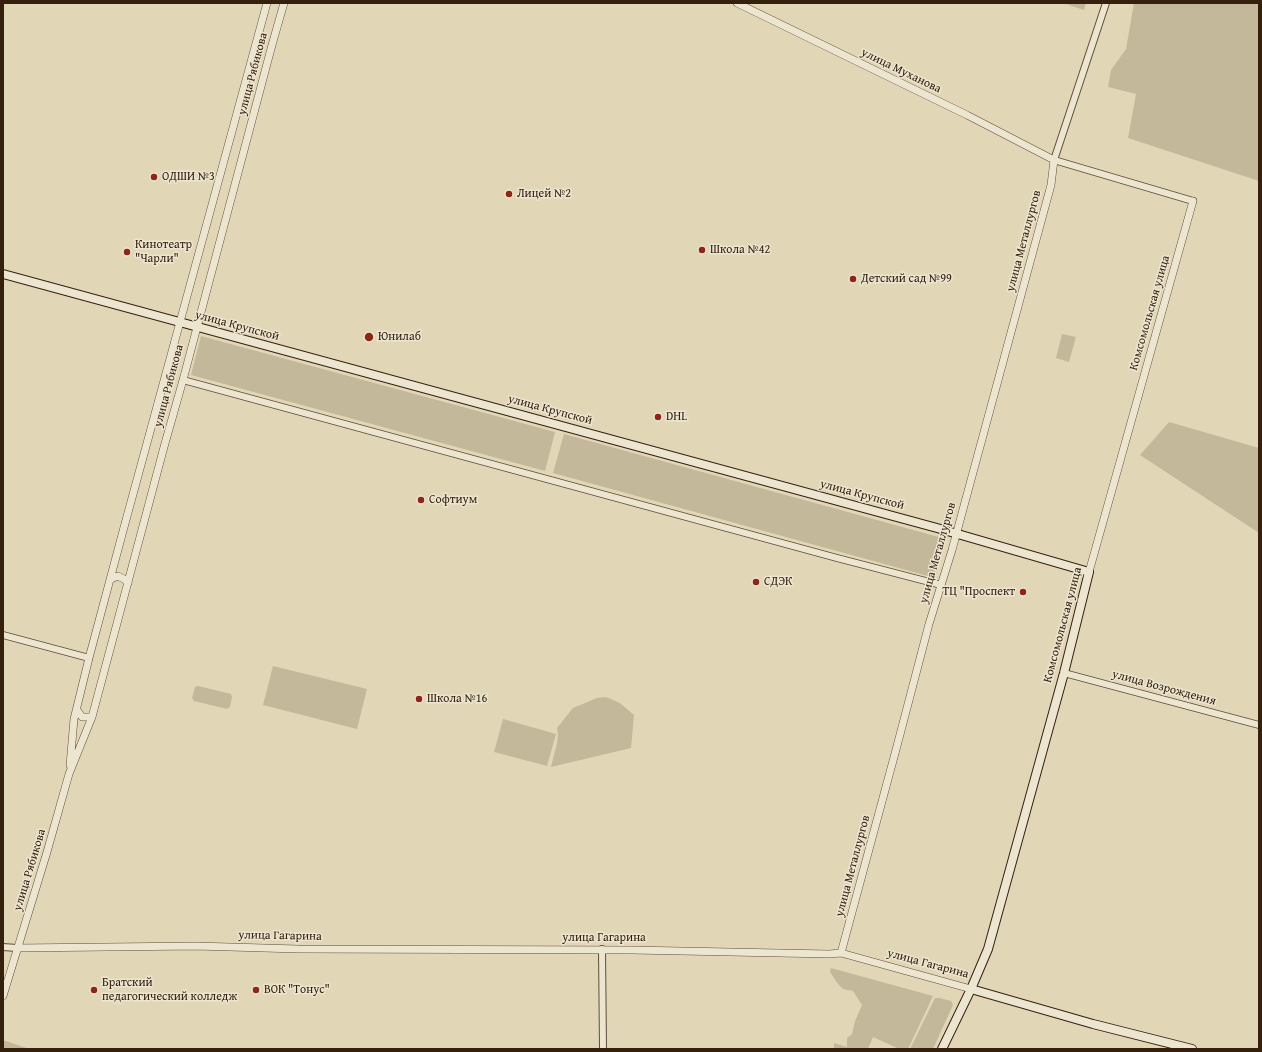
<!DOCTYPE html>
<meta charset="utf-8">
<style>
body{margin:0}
#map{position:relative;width:1262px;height:1052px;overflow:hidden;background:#e1d7b7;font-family:"Gentium Book Plus",serif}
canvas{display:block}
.frame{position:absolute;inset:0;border:4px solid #35200e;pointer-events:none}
</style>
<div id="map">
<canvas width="1262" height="1052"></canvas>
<div class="frame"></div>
</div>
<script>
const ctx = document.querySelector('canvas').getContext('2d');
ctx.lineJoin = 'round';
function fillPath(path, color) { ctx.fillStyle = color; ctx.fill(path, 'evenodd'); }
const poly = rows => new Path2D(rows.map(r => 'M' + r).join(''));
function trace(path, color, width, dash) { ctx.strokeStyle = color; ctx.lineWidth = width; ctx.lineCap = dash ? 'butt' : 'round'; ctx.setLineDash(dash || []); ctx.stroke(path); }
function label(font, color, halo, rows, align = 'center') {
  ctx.font = font + ' "Gentium Book Plus",serif'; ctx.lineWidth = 3; ctx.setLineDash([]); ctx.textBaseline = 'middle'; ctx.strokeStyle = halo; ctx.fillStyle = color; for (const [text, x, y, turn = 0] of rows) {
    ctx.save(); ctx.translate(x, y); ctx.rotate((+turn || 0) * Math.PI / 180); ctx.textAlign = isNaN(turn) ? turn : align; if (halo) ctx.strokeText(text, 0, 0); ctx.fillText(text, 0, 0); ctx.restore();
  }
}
fillPath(poly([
 [1063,3,1086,3,1084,10],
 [1134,3,1259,3,1259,181,1128,138,1136,94,1108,87,1111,70,1126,49],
 [1062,334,1076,337,1069,362,1056,358],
 [201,336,555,432,545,471,191,375],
 [1169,422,1259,448,1259,533,1140,455],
 [564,434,946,539,935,578,553,473],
 [273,666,367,689,357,729,263,705],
 [198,686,231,694,232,697,230,707,227,709,194,701,192,698,195,687],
 [606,697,620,703,634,715,631,748,551,767,557,743,558,735,557,728,573,708,597,698],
 [503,719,556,734,547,766,494,752],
 [831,968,933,996,908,1049,899,1049,873,1037,868,1049,834,1049,834,1043,847,1047,847,1038,852,1034,855,1021,862,1005,853,991,843,989,838,984,830,972],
 [935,998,939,998,951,1001,953,1005,933,1049,910,1049],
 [3,1041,6,1041,29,1049,3,1049]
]), '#c4b89a');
const minor = poly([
 [1106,3,1054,160,1193,201],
 [183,380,837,558,941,585],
 [3,635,89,658],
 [1064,673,1259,725],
 [3,947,17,948],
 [602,949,603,1049]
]);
const tertiary = poly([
 [737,3,967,115,1054,160,1051,185,952,550,929,624,897,746,841,953],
 [1089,572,1193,201],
 [111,579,118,576,124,579,128,583],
 [77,710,82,717,92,717],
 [70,765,74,719,89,658,123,531,267,3],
 [17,948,196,946,298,949,632,950,829,954,841,953,971,989],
 [3,996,47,852,69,774,92,717,164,447,183,380,272,45,284,3]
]);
const secondary = poly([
 [3,274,937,528,1089,572,1064,673,988,949,971,989,942,1049],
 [971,989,1093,1024,1192,1049]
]);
trace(minor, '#604e38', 8);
trace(tertiary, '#604e38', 8);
trace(secondary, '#35200e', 10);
trace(minor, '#ece5d0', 6);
trace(tertiary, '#ece5d0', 7);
trace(secondary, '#ece5d0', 8);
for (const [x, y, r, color] of [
 [154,177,4,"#8f2418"],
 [509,194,4,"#8f2418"],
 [702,250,4,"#8f2418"],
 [127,252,4,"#8f2418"],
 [853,279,4,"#8f2418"],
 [369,337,5,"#8f2418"],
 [658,417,4,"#8f2418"],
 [421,500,4,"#8f2418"],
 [756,582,4,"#8f2418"],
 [1023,592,4,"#8f2418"],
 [419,699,4,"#8f2418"],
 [94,990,4,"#8f2418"],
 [256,990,4,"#8f2418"]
]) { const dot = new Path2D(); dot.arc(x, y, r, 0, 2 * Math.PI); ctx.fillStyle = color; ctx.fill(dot); trace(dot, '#ece5d0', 1.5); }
label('12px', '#35200e', '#ece5d0', [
 ["улица Муханова",901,71,26],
 ["улица Рябикова",253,74,-75],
 ["улица Металлургов",1024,241,-75],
 ["Комсомольская улица",1150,313,-74],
 ["улица Крупской",237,326,15],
 ["улица Рябикова",169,386,-75],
 ["улица Крупской",550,410,15],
 ["улица Крупской",862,495,15],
 ["улица Металлургов",938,553,-74],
 ["Комсомольская улица",1063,625,-75],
 ["улица Возрождения",1164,688,15],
 ["улица Металлургов",853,866,-75],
 ["улица Рябикова",30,870,-73],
 ["улица Гагарина",280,936,1],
 ["улица Гагарина",604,938],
 ["улица Гагарина",928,964,15]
]);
label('12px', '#35200e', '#ece5d0', [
 ["ОДШИ №3",162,177],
 ["Лицей №2",517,194],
 ["Кинотеатр",135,245],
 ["\"Чарли\"",135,259],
 ["Школа №42",710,250],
 ["Детский сад №99",861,279],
 ["Юнилаб",378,337],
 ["DHL",666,417],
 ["Софтиум",429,500],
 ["СДЭК",764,582],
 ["ТЦ \"Проспект",1015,592,"right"],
 ["Школа №16",427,699],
 ["Братский",102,983],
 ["педагогический колледж",102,997],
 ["ВОК \"Тонус\"",264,990]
], 'left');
</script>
